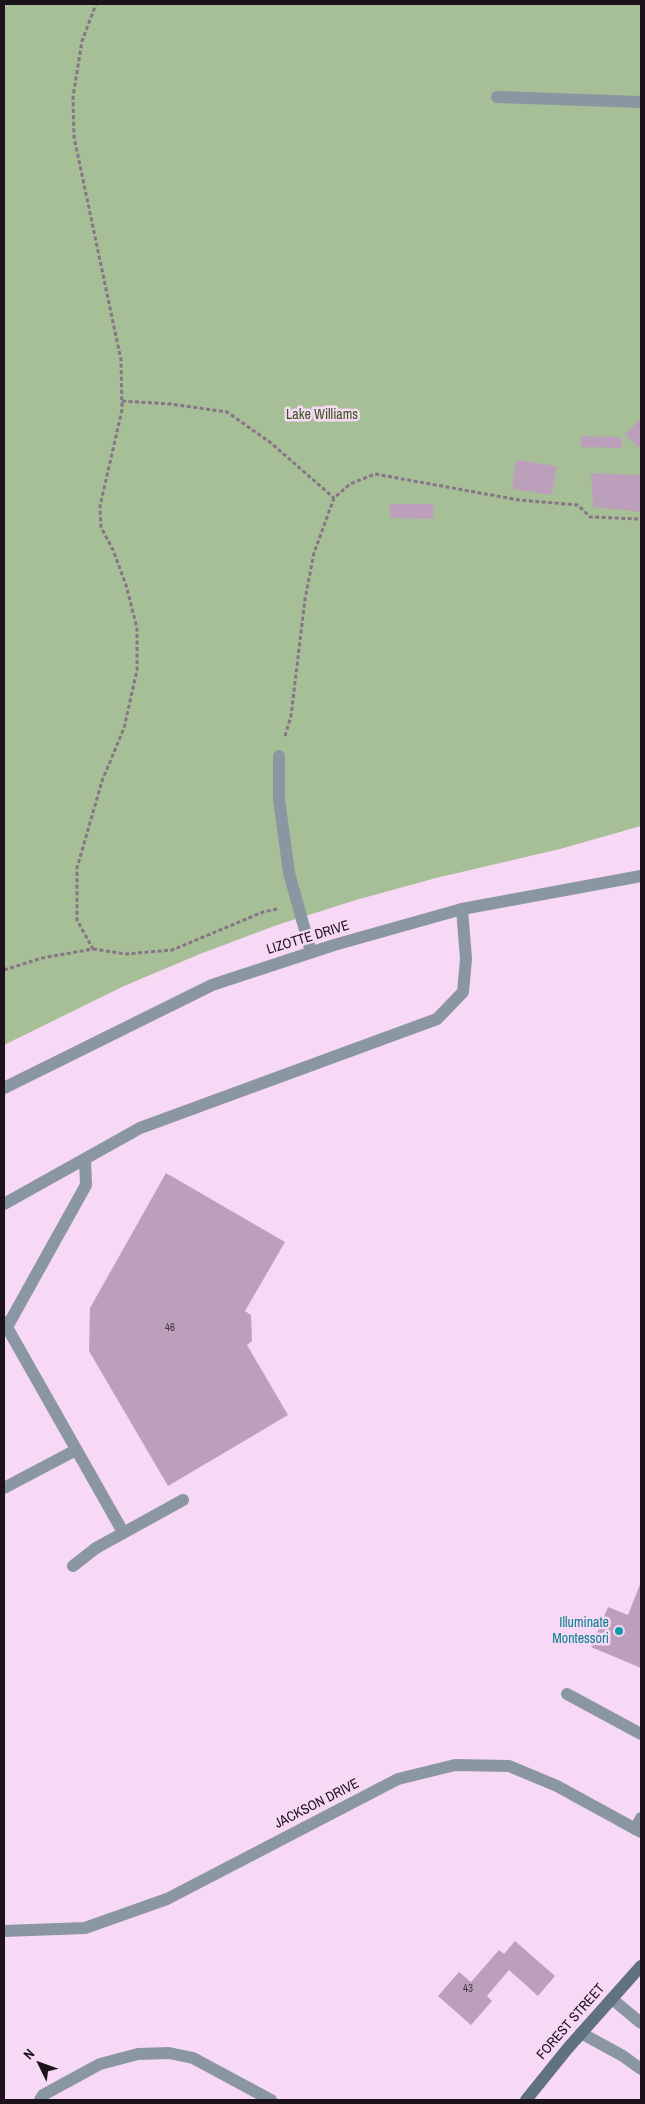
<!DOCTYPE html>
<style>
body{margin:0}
#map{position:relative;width:645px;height:2104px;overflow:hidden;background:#f7d9f5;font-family:"Archivo Narrow",sans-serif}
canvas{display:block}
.frame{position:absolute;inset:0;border:5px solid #1c121c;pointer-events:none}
.north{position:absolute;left:15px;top:2039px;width:50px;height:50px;-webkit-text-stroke:4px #f7d9f5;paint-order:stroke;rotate:312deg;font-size:14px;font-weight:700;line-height:20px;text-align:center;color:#1c121c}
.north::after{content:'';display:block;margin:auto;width:18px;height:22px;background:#1c121c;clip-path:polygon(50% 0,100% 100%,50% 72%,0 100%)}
</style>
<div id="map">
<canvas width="645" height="2104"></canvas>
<div class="frame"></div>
<div class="north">N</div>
</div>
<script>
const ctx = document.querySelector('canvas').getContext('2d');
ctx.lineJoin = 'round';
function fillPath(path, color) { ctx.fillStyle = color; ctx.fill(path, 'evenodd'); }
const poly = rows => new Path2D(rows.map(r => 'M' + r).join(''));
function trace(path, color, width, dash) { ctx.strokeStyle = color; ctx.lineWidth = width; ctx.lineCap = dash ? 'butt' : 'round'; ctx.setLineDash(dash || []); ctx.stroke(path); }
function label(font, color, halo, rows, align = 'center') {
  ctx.font = font + ' "Archivo Narrow",sans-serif'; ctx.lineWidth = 5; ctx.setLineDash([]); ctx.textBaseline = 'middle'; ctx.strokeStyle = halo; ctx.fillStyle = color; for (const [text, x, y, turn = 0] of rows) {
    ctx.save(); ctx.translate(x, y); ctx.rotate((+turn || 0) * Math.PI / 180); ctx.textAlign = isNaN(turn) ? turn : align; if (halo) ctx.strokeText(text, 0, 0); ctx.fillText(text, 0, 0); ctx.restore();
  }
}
fillPath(poly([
 [4,4,641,4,641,826,560,849,436,878,356,900,277,925,200,954,124,986,4,1045]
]), '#a7bf96');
fillPath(poly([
 [641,418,641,445,639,448,625,435],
 [581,436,622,437,622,448,581,447],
 [516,460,557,466,552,495,512,489],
 [591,473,641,475,641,512,593,507],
 [390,504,434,504,433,519,390,518],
 [166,1173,285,1242,245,1311,251,1315,252,1341,247,1345,288,1415,168,1486,89,1351,90,1308],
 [641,1582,641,1668,591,1647,608,1607,628,1615],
 [515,1941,555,1976,538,1996,509,1970,487,1996,492,2001,471,2025,438,1996,459,1972,471,1982,499,1950,504,1954]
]), '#bca0bb');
trace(poly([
 [122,401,171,404,227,412,271,443,334,498],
 [285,736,291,716,305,599,314,553,334,498,350,484,375,474,519,500,578,505,590,517,641,519],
 [93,949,126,954,172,950,263,912,277,909],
 [4,970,42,958,93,949,77,920,77,868,102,781,124,728,137,670,137,628,126,585,113,550,101,527,100,506,122,410,121,360,74,137,73,97,82,41,96,4]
]), '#887487', 3, [4, 2.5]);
trace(poly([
 [497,97,641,102],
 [279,756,279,799,289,873,311,952],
 [4,1204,140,1128,437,1019,463,992,466,959,462,909],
 [4,1322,123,1532],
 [7,1327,86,1185,85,1159],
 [4,1488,76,1450],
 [73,1566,96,1548,183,1500],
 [567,1694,641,1734],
 [635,1829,641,1818],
 [612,1999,641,2023],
 [581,2033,623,2056,641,2069],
 [40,2100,43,2095,100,2064,138,2054,169,2053,193,2058,271,2100]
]), '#8a96a2', 12);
trace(poly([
 [4,1088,212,985,334,945,462,909,641,876],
 [4,1931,85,1928,167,1899,398,1779,455,1765,509,1766,557,1786,641,1832]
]), '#8a96a2', 12);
trace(poly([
 [526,2100,568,2048,641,1966]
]), '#607182', 12);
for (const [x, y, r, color] of [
 [619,1631,5,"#0f9aa8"]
]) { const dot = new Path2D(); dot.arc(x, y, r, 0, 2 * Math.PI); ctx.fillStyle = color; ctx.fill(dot); trace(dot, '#f7d9f5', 2); }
label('11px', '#443644', null, [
 ["46",170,1328],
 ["43",468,1989]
]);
label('14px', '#375619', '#f7d9f5', [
 ["Lake Williams",322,415]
]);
label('14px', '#1c121c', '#f7d9f5', [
 ["LIZOTTE DRIVE",308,938,-17],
 ["JACKSON DRIVE",317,1804,-27],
 ["FOREST STREET",571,2022,-49]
]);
label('14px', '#0d838f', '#f7d9f5', [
 ["Illuminate",609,1623],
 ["Montessori",609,1639]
], 'right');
</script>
